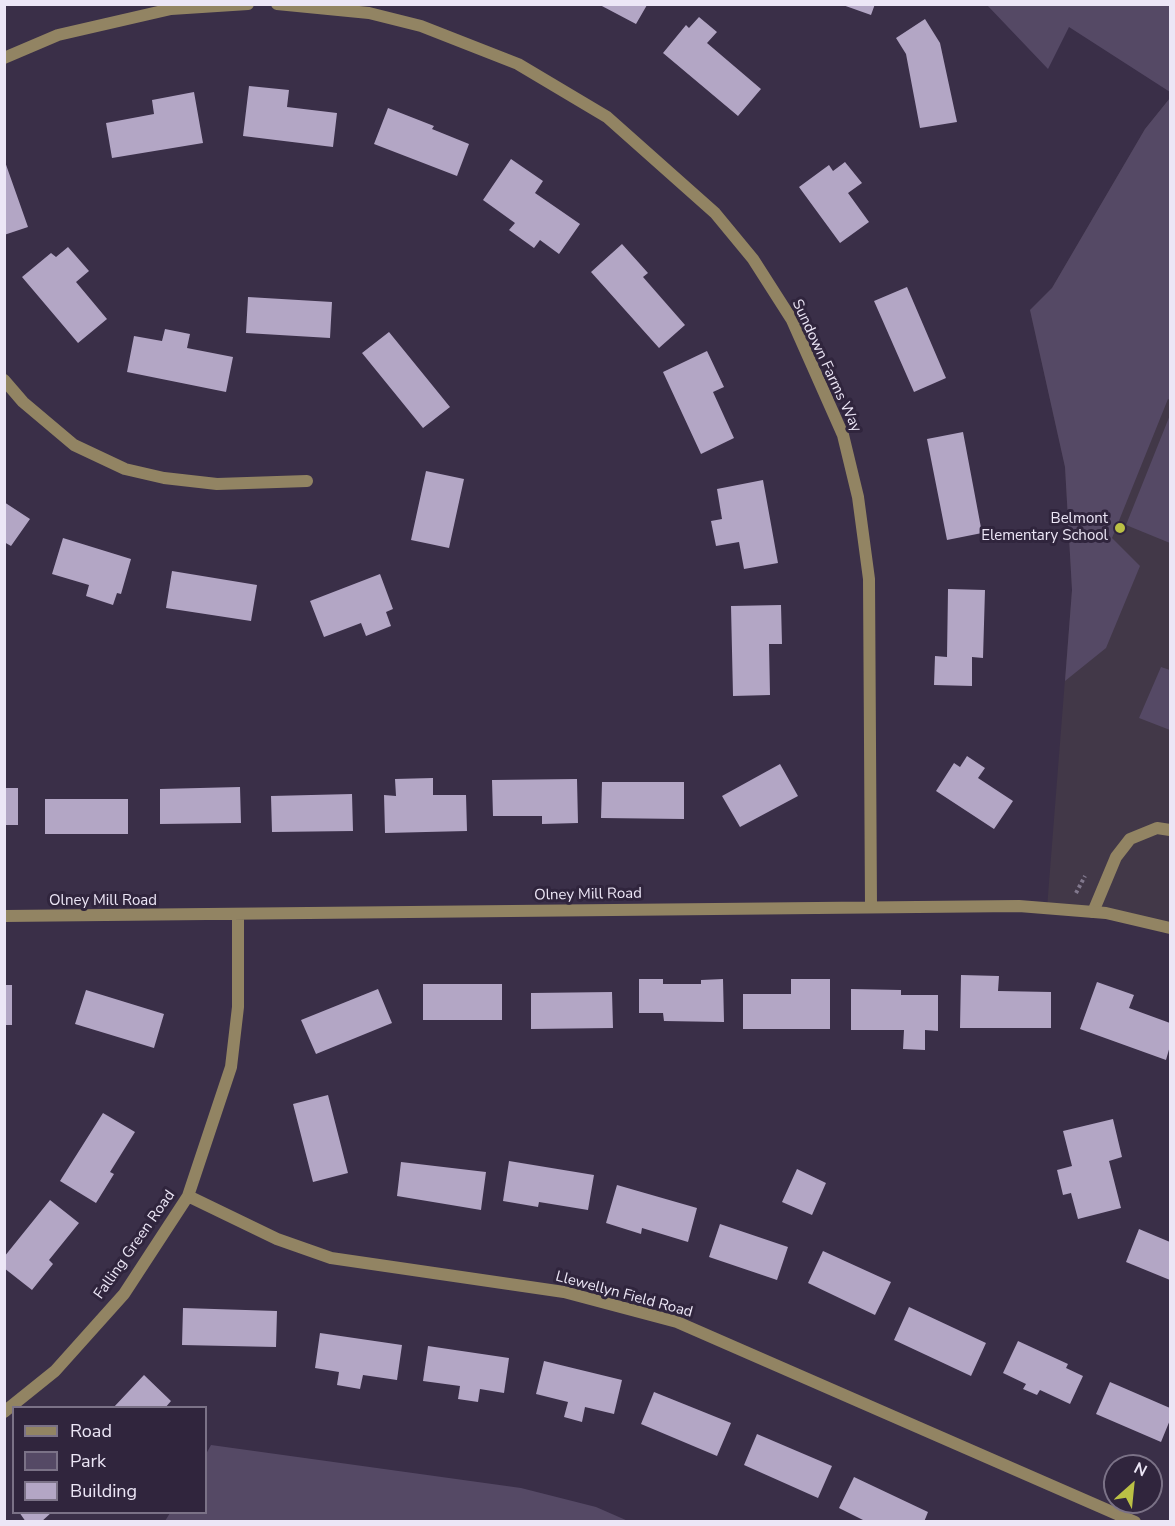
<!DOCTYPE html>
<style>
body{margin:0}
#map{position:relative;width:1175px;height:1526px;overflow:hidden;background:#3a2f48;font-family:"Nunito Sans",sans-serif}
canvas{display:block}
.frame{position:absolute;inset:0;border:6px solid #ece6f6;pointer-events:none}
.legend{position:absolute;left:12px;top:1406px;width:195px;height:108px;box-sizing:border-box;background:#30253d;border:2px solid #7b7287;margin:0;padding:8px 10px;list-style:none;font-size:18px;color:#ece6f6}
.legend li{display:flex;align-items:center;gap:12px;height:30px}
.legend b{width:30px;border:2px solid #7b7287}
.north{position:absolute;left:1103px;top:1454px;width:60px;height:60px;box-sizing:border-box;background:#30253d;border:2px solid #7b7287;border-radius:50%;rotate:27deg;font-size:16px;font-weight:700;line-height:24px;text-align:center;color:#ece6f6}
.north::after{content:'';display:block;margin:auto;width:21px;height:27px;background:#bbc045;clip-path:polygon(50% 0,100% 100%,50% 72%,0 100%)}
</style>
<div id="map">
<canvas width="1175" height="1526"></canvas>
<div class="frame"></div>
<ul class="legend">
<li><b style="height:8px;background:#928463"></b>Road</li>
<li><b style="height:16px;background:#554965"></b>Park</li>
<li><b style="height:16px;background:#b3a6c5"></b>Building</li>
</ul>
<div class="north">N</div>
</div>
<script>
const ctx = document.querySelector('canvas').getContext('2d');
ctx.lineJoin = 'round';
function fillPath(path, color) { ctx.fillStyle = color; ctx.fill(path, 'evenodd'); }
const poly = rows => new Path2D(rows.map(r => 'M' + r).join(''));
function trace(path, color, width, dash) { ctx.strokeStyle = color; ctx.lineWidth = width; ctx.lineCap = dash ? 'butt' : 'round'; ctx.setLineDash(dash || []); ctx.stroke(path); }
function label(font, color, halo, rows, align = 'center') {
  ctx.font = font + ' "Nunito Sans",sans-serif'; ctx.lineWidth = 6; ctx.setLineDash([]); ctx.textBaseline = 'middle'; ctx.strokeStyle = halo; ctx.fillStyle = color; for (const [text, x, y, turn = 0] of rows) {
    ctx.save(); ctx.translate(x, y); ctx.rotate((+turn || 0) * Math.PI / 180); ctx.textAlign = isNaN(turn) ? turn : align; if (halo) ctx.strokeText(text, 0, 0); ctx.fillText(text, 0, 0); ctx.restore();
  }
}
fillPath(poly([
 [1170,98,1170,928,1047,908,1072,590,1065,467,1030,310,1052,288,1145,129]
]), '#423848');
fillPath(poly([
 [987,5,1170,5,1170,92,1069,27,1048,69],
 [1170,98,1170,400,1168,399,1112,538,1140,566,1106,648,1065,681,1072,590,1065,467,1030,310,1052,288,1145,129],
 [1170,415,1170,543,1126,525],
 [1161,667,1170,670,1170,730,1139,718],
 [211,1445,521,1488,596,1507,628,1521,165,1521,170,1513,206,1512,206,1454]
]), '#554965');
fillPath(poly([
 [840,4,875,4,871,15],
 [600,5,647,5,636,24],
 [699,17,717,32,707,43,761,89,738,116,663,53,686,25,689,28],
 [925,19,940,43,957,122,920,128,906,54,896,38],
 [249,86,289,90,287,107,337,113,333,147,243,136],
 [194,92,203,143,112,158,106,123,154,114,152,100],
 [388,108,434,126,432,129,469,144,457,176,374,144],
 [4,159,28,227,4,235],
 [511,159,543,181,535,193,580,224,559,254,540,240,534,248,509,230,515,223,483,200],
 [845,162,862,183,848,193,869,222,840,243,799,187,829,165,833,171],
 [622,244,648,273,643,277,685,325,659,348,591,272],
 [68,247,89,271,76,282,107,319,78,343,22,277,51,253,56,257],
 [907,287,946,378,914,392,874,301],
 [248,297,332,302,330,338,246,333],
 [165,329,190,334,187,348,233,357,226,392,127,372,134,336,162,341],
 [389,332,450,407,423,428,362,353],
 [707,351,724,387,713,392,734,438,701,454,663,372],
 [963,432,982,533,947,540,927,439],
 [426,471,464,479,449,548,411,540],
 [763,480,778,563,744,569,739,542,716,546,711,521,722,519,717,489],
 [4,502,30,519,11,546,4,542],
 [63,538,131,559,121,594,117,593,113,605,86,596,89,585,52,574],
 [172,571,257,585,251,621,166,608],
 [380,574,393,609,386,612,391,626,366,636,361,623,324,637,310,601],
 [948,589,985,590,983,658,972,657,972,686,934,685,935,656,947,657],
 [781,605,782,644,769,644,770,695,733,696,731,606],
 [967,756,985,768,978,778,1013,801,994,829,936,791,954,763,960,767],
 [780,764,798,796,740,827,722,796],
 [433,778,433,795,466,795,467,831,385,833,384,795,396,796,395,779],
 [577,779,578,823,542,824,542,816,493,816,492,780],
 [602,782,684,782,684,819,601,818],
 [240,787,241,823,160,824,160,789],
 [4,788,18,788,18,825,4,825],
 [352,794,353,831,272,832,271,796],
 [45,799,128,799,128,834,45,834],
 [961,975,999,976,998,991,1051,992,1051,1028,960,1028],
 [639,979,663,979,663,984,701,984,701,980,723,979,724,1022,664,1021,663,1013,639,1013],
 [791,979,830,979,830,1029,743,1029,743,994,791,994],
 [1097,982,1134,995,1129,1008,1170,1023,1170,1046,1166,1060,1080,1029],
 [423,984,502,984,502,1020,423,1020],
 [4,985,12,985,12,1025,4,1025],
 [378,989,392,1023,316,1054,301,1020],
 [851,989,901,990,901,995,938,995,938,1031,925,1030,925,1050,903,1049,904,1030,851,1030],
 [86,990,164,1014,154,1048,75,1024],
 [612,992,613,1028,531,1029,531,993],
 [328,1095,348,1173,313,1182,293,1104],
 [103,1113,135,1132,110,1172,114,1174,96,1203,60,1181],
 [1113,1119,1122,1157,1109,1161,1121,1208,1078,1219,1071,1193,1063,1195,1057,1170,1072,1166,1063,1131],
 [509,1161,594,1175,588,1210,539,1202,538,1207,503,1201],
 [401,1162,486,1172,481,1210,397,1196],
 [797,1169,826,1183,812,1215,782,1202],
 [617,1185,697,1208,688,1242,642,1228,641,1234,606,1223],
 [50,1200,79,1223,49,1260,53,1264,32,1290,4,1268,4,1257],
 [720,1224,788,1247,777,1280,709,1257],
 [1139,1229,1170,1242,1170,1280,1126,1262],
 [823,1251,891,1282,875,1315,808,1283],
 [909,1307,986,1343,971,1376,894,1340],
 [183,1308,277,1311,276,1347,182,1345],
 [320,1333,402,1345,397,1380,363,1375,360,1389,337,1385,339,1372,315,1368],
 [1018,1341,1068,1364,1066,1368,1083,1376,1070,1404,1040,1390,1037,1395,1023,1389,1026,1384,1003,1373],
 [428,1346,509,1358,504,1393,480,1389,478,1402,458,1399,460,1386,423,1381],
 [544,1361,622,1380,614,1414,585,1407,582,1422,564,1417,568,1402,536,1394],
 [144,1375,171,1401,165,1408,113,1408],
 [1110,1382,1170,1408,1170,1420,1161,1442,1096,1414],
 [654,1392,731,1423,717,1456,641,1424],
 [757,1434,832,1466,818,1498,744,1465],
 [854,1477,928,1512,924,1522,867,1522,839,1508],
 [19,1512,52,1512,41,1522,26,1522]
]), '#b3a6c5');
trace(poly([
 [1076,893,1085,876]
]), '#81788d', 4, [3, 3]);
trace(poly([
 [1093,912,1116,857,1130,839,1157,828,1170,830]
]), '#928463', 12);
trace(poly([
 [277,4,369,13,421,26,518,64,607,117,715,213,753,259,792,320,843,435,858,497,869,579,871,906],
 [4,58,58,35,171,9,248,4],
 [4,380,23,402,74,445,125,469,164,478,217,484,307,481],
 [4,916,1019,906,1106,913,1170,928],
 [188,1196,277,1239,331,1258,564,1292,677,1322,1135,1522],
 [4,1412,55,1371,124,1294,188,1196,231,1067,238,1007,238,916]
]), '#928463', 12);
for (const [x, y, r, color] of [
 [1120,528,6,"#bbc045"]
]) { const dot = new Path2D(); dot.arc(x, y, r, 0, 2 * Math.PI); ctx.fillStyle = color; ctx.fill(dot); trace(dot, '#30253d', 2); }
label('15px', '#ece6f6', '#30253d', [
 ["Sundown Farms Way",826,366,65],
 ["Olney Mill Road",588,895,-1],
 ["Olney Mill Road",103,901],
 ["Falling Green Road",135,1245,-55],
 ["Llewellyn Field Road",624,1295,15]
]);
label('15px', '#ece6f6', '#30253d', [
 ["Belmont",1108,519],
 ["Elementary School",1108,536]
], 'right');
</script>
